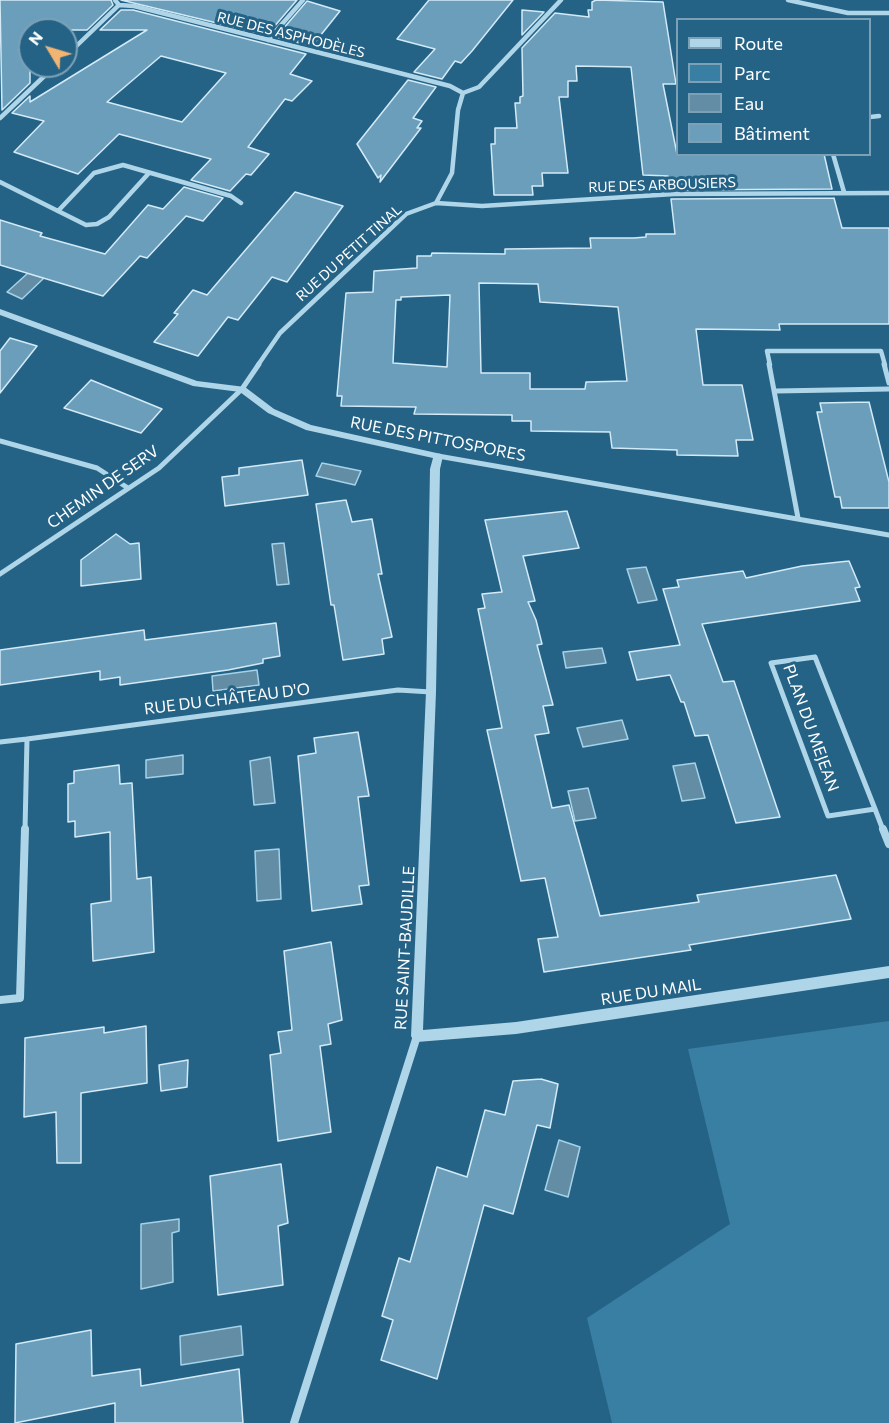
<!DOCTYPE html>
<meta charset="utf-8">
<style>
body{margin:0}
#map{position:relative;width:889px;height:1423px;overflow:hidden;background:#256386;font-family:Commissioner,sans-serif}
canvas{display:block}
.legend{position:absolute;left:676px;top:18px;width:195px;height:138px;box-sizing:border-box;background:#256386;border:2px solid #7ca1b6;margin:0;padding:8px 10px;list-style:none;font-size:18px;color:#fff}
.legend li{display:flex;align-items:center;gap:12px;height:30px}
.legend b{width:30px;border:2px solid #7ca1b6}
.north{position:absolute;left:18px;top:18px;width:60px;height:60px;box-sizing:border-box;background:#256386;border:2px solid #7ca1b6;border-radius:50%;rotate:308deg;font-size:16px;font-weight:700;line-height:24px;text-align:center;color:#fff}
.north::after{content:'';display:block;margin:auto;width:21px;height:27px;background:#f2b473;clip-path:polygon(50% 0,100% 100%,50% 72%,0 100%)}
</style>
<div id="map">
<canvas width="889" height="1423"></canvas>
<ul class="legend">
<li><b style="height:8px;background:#afd5e8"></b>Route</li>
<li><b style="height:16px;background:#397ea3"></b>Parc</li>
<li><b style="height:16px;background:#638da4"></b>Eau</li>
<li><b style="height:16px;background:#6a9ebb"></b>Bâtiment</li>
</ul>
<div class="north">N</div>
</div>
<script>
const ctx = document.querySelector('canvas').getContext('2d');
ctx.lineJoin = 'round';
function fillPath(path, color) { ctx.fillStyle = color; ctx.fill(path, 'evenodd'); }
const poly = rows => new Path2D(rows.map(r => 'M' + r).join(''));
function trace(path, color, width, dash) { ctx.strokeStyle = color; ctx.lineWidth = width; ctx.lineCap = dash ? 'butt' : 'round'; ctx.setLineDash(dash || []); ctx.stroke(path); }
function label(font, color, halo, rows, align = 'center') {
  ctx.font = font + ' Commissioner,sans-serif'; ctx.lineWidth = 6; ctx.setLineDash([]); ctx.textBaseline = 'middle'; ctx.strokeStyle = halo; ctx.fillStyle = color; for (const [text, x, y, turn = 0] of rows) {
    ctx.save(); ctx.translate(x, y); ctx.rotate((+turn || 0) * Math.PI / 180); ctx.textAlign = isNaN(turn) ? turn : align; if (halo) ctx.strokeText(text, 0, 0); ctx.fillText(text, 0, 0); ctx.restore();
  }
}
fillPath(poly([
 [889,1021,889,1423,612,1423,587,1318,730,1224,688,1049]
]), '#397ea3');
const water = poly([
 [28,273,44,278,22,299,7,292,28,273],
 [322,463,361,471,355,485,316,476,322,463],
 [284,543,289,584,277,585,272,544,284,543],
 [646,567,657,600,638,603,627,569,646,567],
 [602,648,606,663,566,668,563,652,602,648],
 [257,670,259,685,213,691,212,676,257,670],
 [622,720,628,739,583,747,577,728,622,720],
 [183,755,183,774,146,778,146,760,183,755],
 [270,757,275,803,254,805,250,761,270,757],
 [695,763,705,798,682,801,673,766,695,763],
 [588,788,596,818,575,821,568,791,588,788],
 [279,849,281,899,257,901,255,851,279,849],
 [559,1140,580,1147,568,1197,545,1190,559,1140],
 [179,1219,179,1231,172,1233,173,1282,141,1289,141,1224,179,1219],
 [241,1326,243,1355,181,1365,180,1336,241,1326]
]);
fillPath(water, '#638da4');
trace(water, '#a4d2e9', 1.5);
const building = poly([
 [0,0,111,0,113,5,87,30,30,30,30,83,2,110,0,0],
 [121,0,297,0,267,35,121,0],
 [429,0,513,0,472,51,461,63,455,61,442,79,414,72,435,49,397,39,429,0],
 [596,0,663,2,676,84,663,84,677,154,824,154,832,189,670,190,668,176,643,175,631,67,576,66,577,81,568,81,568,97,559,97,568,173,542,173,543,186,532,186,533,195,494,195,491,144,495,144,495,128,517,128,515,103,520,103,520,97,523,96,522,48,555,13,589,17,588,10,592,10,592,2,596,0],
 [307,1,340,11,312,46,276,37,307,1],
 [121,10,133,10,306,54,290,74,312,81,292,101,285,99,248,147,269,154,251,175,246,174,230,191,191,180,211,159,119,134,78,174,14,152,44,121,12,113,30,96,30,102,147,30,100,30,121,10],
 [161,56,226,73,182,122,107,102,161,56],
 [522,10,544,12,522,35,522,10],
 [408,80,436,87,413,118,422,121,417,128,421,128,380,182,381,175,378,178,357,144,408,80],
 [184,187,223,198,203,221,186,216,147,258,140,256,103,296,0,265,0,220,42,233,40,236,105,254,148,205,163,209,184,187],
 [295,192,343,206,287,282,272,277,238,320,228,317,198,356,154,342,178,314,174,313,193,290,207,295,295,192],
 [834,198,842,228,889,228,889,324,779,324,780,330,696,329,703,385,742,385,753,440,736,440,738,456,677,455,677,450,612,448,610,432,531,431,531,421,512,421,512,415,414,414,416,407,341,406,342,396,337,396,346,293,373,292,374,271,417,268,417,256,431,256,432,253,505,254,505,249,591,248,590,238,634,238,646,237,646,234,675,234,671,199,834,198],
 [479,283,538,284,540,302,618,307,627,381,586,382,585,389,530,389,530,373,481,373,479,283],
 [450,295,447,367,393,363,396,300,401,300,401,297,450,295],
 [10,338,37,346,0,393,0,351,10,338],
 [91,380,162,409,141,433,64,408,91,380],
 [869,402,889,482,889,508,842,508,840,497,835,497,817,412,822,412,820,403,869,402],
 [302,460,308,495,225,506,222,477,239,475,239,468,302,460],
 [346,500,352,522,372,519,382,574,378,574,392,637,382,639,384,654,343,660,334,605,331,605,316,504,346,500],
 [567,511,579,548,523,556,535,601,528,602,536,620,542,644,537,645,553,705,543,706,549,733,535,735,552,808,569,805,600,916,699,902,697,895,836,875,851,919,689,945,691,950,544,972,538,939,558,937,545,878,521,881,487,730,502,728,478,609,485,608,482,594,502,592,485,520,567,511],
 [116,534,130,544,139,543,141,579,81,586,81,560,116,534],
 [849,561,860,587,855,588,860,601,702,624,723,682,734,681,780,817,736,823,708,735,695,736,684,702,681,702,670,675,637,680,629,652,680,645,663,589,679,587,677,580,743,571,746,578,802,566,849,561],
 [276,623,280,656,263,659,263,663,228,670,120,685,120,677,100,680,100,671,0,685,0,650,144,630,145,640,276,623],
 [358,732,369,796,358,797,369,885,359,886,362,904,312,911,298,756,316,753,314,738,358,732],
 [119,765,120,784,132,783,137,879,151,877,154,952,93,961,91,904,111,901,110,832,75,837,75,821,68,822,68,784,74,783,74,771,119,765],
 [331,942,342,1020,328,1024,331,1044,320,1046,331,1132,278,1141,270,1055,281,1053,278,1032,292,1030,284,951,331,942],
 [146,1026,147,1083,81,1093,81,1163,57,1163,56,1112,24,1117,25,1038,104,1027,104,1033,146,1026],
 [188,1060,187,1087,161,1091,159,1065,188,1060],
 [541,1079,558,1084,550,1128,537,1125,513,1214,484,1205,437,1379,381,1360,393,1320,382,1316,399,1258,410,1262,437,1167,467,1177,485,1110,505,1115,513,1081,541,1079],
 [281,1164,288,1223,278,1226,283,1285,218,1295,210,1176,281,1164],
 [91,1330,92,1376,140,1369,141,1386,239,1369,243,1423,115,1423,115,1403,15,1423,16,1344,91,1330]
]);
fillPath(building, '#6a9ebb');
trace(building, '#d3eaf7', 1.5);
trace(poly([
 [115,0,119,5,134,6,372,66,450,86,463,93],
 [788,0,848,13,889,13],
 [268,40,303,0],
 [66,56,119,5],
 [870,117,879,116],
 [0,118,55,66],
 [833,154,844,192],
 [0,182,86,225,97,224,109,217,149,173],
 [436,203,482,206,674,194,889,193],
 [58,211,94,173,123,165,231,196,241,203],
 [258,365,280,333,406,214,436,203,452,173,458,110,463,93,479,87,561,0],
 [770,365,767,351,881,351,885,365]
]), '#afd5e8', 4.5);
trace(poly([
 [769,364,798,518],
 [884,364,889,383],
 [776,391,889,389],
 [0,441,97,468,128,488],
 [438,456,889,535],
 [0,574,159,468,242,389,259,364],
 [815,657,875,809,828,816,771,663,815,657],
 [27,739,398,690,431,692],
 [0,742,27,739,25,830],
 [875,809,883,830]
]), '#afd5e8', 5);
trace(poly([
 [883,829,889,844],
 [0,1000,20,998,25,829],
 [294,1423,417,1036]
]), '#afd5e8', 8);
fillPath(poly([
 [0,309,197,381,245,387,274,409,311,425,441,454,443,456,440,469,436,692,423,1030,516,1022,889,966,889,978,516,1034,417,1042,413,1040,411,1036,426,692,430,469,433,458,306,430,268,413,240,392,193,386,0,315,0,309]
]), '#afd5e8');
label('14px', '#fff', '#256386', [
 ["RUE DES ASPHODÈLES",291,35,14],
 ["RUE DES ARBOUSIERS",662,185,-2],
 ["RUE DU PETIT TINAL",349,253,-42]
]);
label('16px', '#fff', '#256386', [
 ["RUE DES PITTOSPORES",438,439,11],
 ["CHEMIN DE SERV",103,487,-35],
 ["RUE DU CHÂTEAU D'O",227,699,-7],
 ["PLAN DU MEJEAN",811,728,70],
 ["RUE SAINT-BAUDILLE",405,948,-87],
 ["RUE DU MAIL",651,992,-9]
]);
</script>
